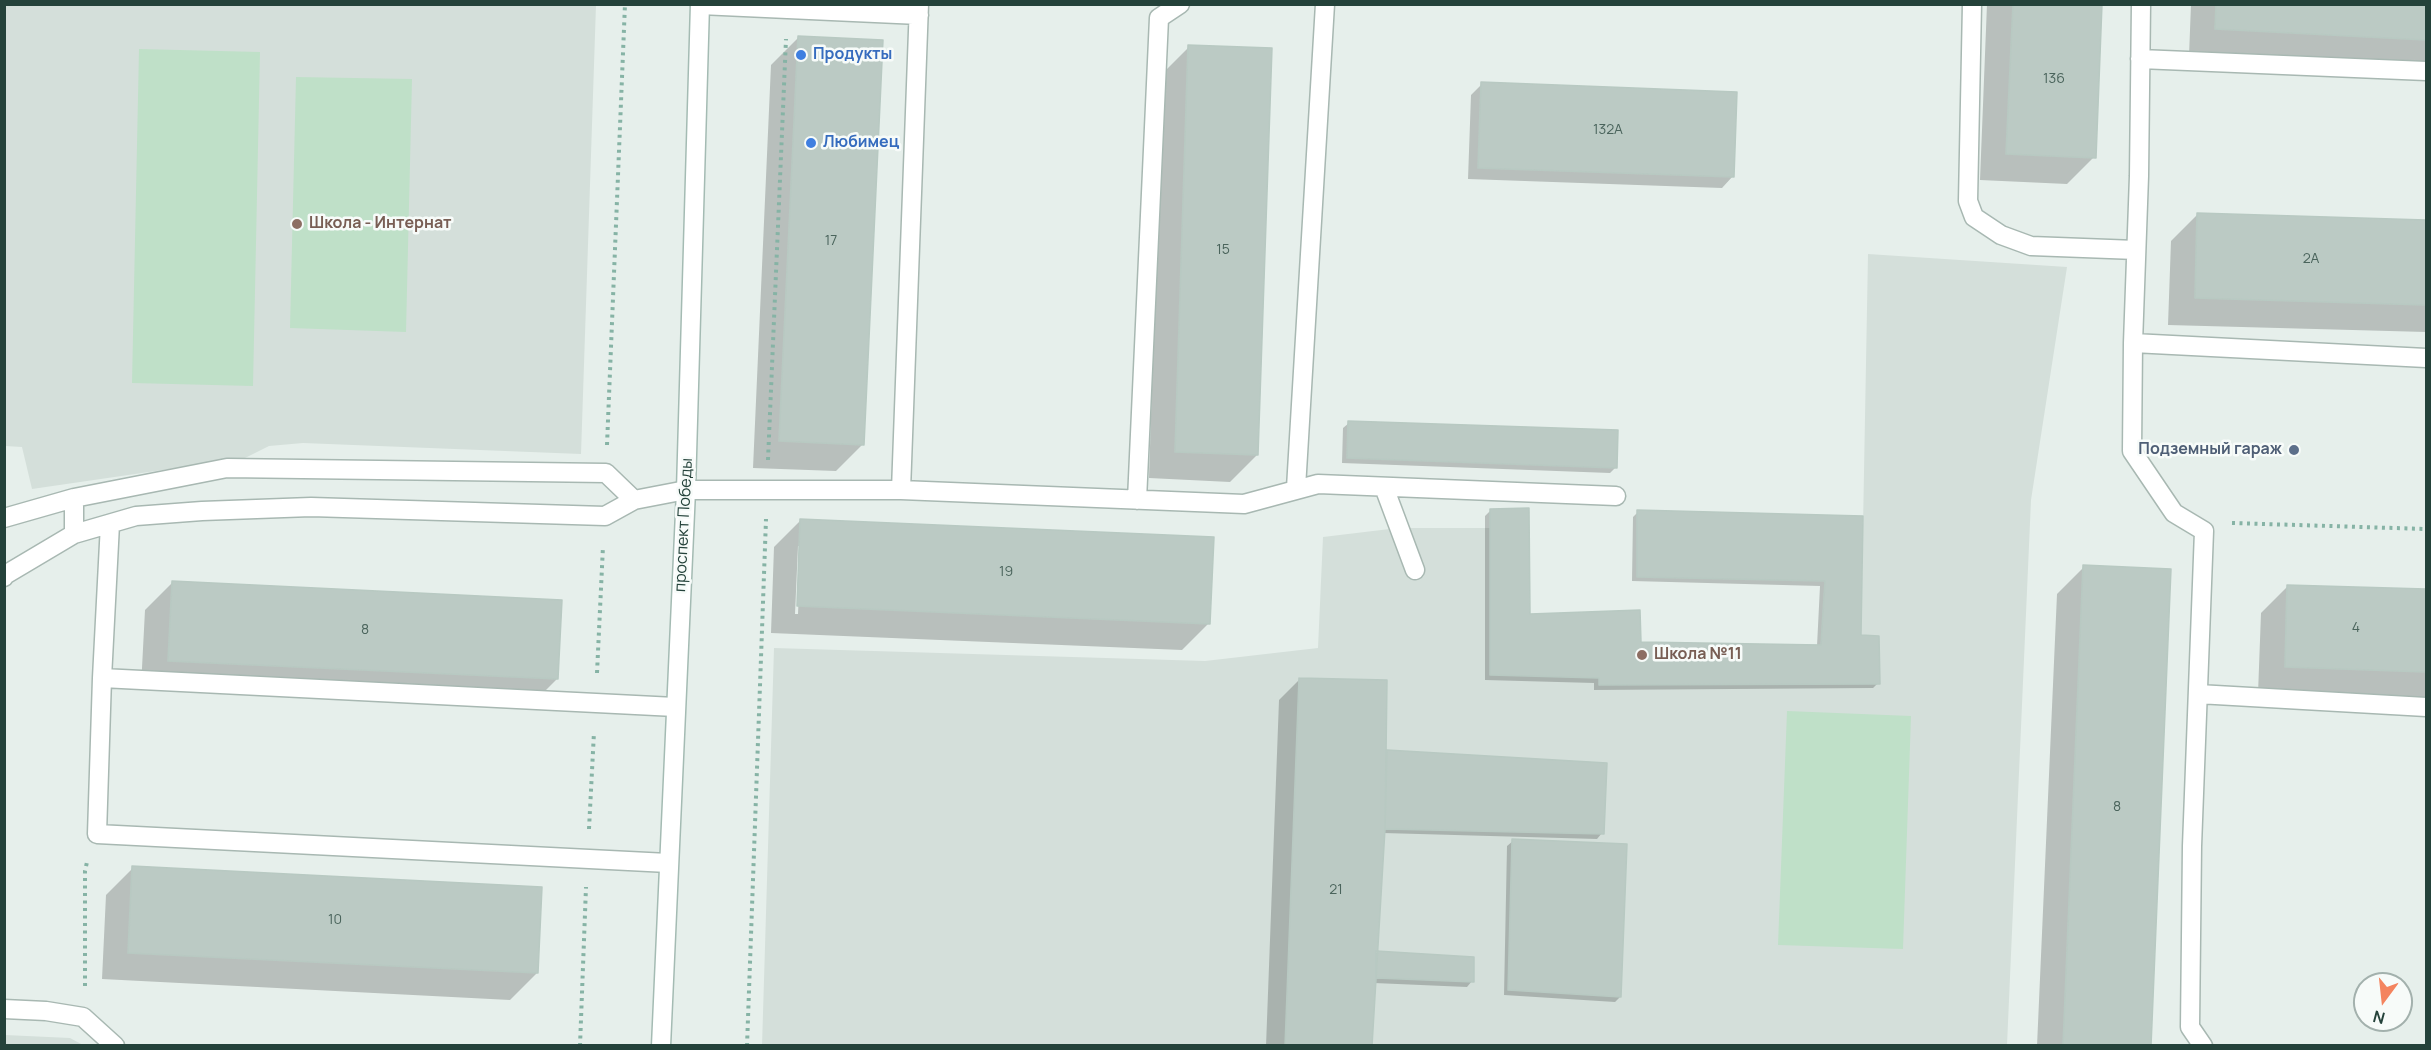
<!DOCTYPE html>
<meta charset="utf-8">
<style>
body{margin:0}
#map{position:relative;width:2431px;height:1050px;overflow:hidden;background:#e6efeb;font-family:Manrope,sans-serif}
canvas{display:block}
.frame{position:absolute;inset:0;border:6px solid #24423a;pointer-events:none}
.north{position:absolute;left:2353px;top:972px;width:60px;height:60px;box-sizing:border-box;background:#f7fbf9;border:2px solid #a3b1ad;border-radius:50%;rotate:195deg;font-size:16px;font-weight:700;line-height:24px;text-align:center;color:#24423a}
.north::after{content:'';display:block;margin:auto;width:21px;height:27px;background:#f4845f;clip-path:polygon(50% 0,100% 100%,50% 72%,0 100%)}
</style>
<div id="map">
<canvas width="2431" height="1050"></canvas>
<div class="frame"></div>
<div class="north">N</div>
</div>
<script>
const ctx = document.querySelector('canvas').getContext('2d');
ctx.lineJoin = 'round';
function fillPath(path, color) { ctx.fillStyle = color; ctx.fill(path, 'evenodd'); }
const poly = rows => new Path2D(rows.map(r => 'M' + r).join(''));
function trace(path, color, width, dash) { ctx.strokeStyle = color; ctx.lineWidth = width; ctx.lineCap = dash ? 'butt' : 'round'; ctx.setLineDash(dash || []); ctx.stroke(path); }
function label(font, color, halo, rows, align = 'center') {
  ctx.font = font + ' Manrope,sans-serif'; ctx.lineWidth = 5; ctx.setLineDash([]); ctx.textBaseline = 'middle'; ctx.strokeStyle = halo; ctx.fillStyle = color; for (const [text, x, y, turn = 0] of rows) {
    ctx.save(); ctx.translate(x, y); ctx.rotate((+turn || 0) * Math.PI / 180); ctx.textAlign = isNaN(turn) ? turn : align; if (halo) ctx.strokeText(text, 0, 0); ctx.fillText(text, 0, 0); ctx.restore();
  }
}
fillPath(poly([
 [4,5,596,5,581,454,303,443,269,446,245,458,32,489,22,447,5,446],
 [1868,254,2067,267,2031,500,2007,1045,762,1046,774,648,1205,661,1318,648,1323,537,1398,528,1490,528,1490,643,1821,645,1825,581,1862,581],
 [5,1035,70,1038,83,1045,5,1045]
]), '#d4dfda');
fillPath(poly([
 [139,49,260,52,253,386,132,383],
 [296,77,412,79,406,332,290,328],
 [1787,711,1911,716,1903,949,1778,945]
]), '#bfe0c8');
fillPath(poly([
 [1987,4,2100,4,2094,157,2067,184,1980,180],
 [2191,4,2426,4,2426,67,2189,56],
 [798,38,863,444,836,471,753,468,771,65],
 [1189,47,1257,455,1230,482,1149,478,1162,74],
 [1482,84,1733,176,1722,188,1468,179,1471,95],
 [2198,214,2426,221,2426,332,2168,325,2171,241],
 [1349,423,1616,467,1610,473,1342,463,1343,428],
 [1491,510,1529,616,1640,644,1817,646,1820,586,1632,581,1633,517,1638,512,1862,518,1860,636,1878,683,1873,688,1594,690,1594,683,1485,680,1485,516],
 [801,520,1209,623,1182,650,771,633,774,547],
 [798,546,801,546,798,614,795,614],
 [2084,567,2149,1046,2037,1046,2057,594],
 [172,583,557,679,530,706,141,687,145,610],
 [2288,586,2426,591,2426,699,2258,694,2261,613],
 [1300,679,1385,755,1388,752,1602,833,1597,839,1383,833,1376,953,1472,981,1467,987,1374,983,1371,1046,1266,1046,1279,700],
 [1513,841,1620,997,1615,1002,1504,995,1507,846],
 [133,868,537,973,510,1000,102,979,106,895]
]), '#0003');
const building = poly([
 [2013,4,2102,4,2096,158,2006,154,2013,4],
 [2216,4,2426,4,2426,40,2215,29,2216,4],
 [798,36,883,40,864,445,779,441,798,36],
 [1188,45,1272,48,1258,455,1175,452,1188,45],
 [1481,82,1737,92,1734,177,1478,168,1481,82],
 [2197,213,2426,220,2426,305,2195,298,2197,213],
 [1348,421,1618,430,1617,468,1347,458,1348,421],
 [1529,508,1530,614,1640,610,1641,642,1821,645,1825,581,1637,577,1637,510,1863,516,1861,635,1879,636,1880,684,1599,685,1599,678,1490,675,1490,509,1529,508],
 [800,519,1214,537,1210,624,797,606,800,519],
 [2083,565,2171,569,2151,1046,2063,1046,2083,565],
 [172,581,562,600,558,679,168,661,172,581],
 [2287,585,2426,589,2426,672,2285,667,2287,585],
 [1299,678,1387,680,1385,829,1372,1046,1285,1046,1299,678],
 [1387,750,1607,763,1604,834,1385,829,1387,750],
 [1512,839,1627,844,1621,997,1508,990,1512,839],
 [132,866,542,887,538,973,128,953,132,866],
 [1376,951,1474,957,1474,982,1376,978,1376,951]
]);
fillPath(building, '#bbcac4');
trace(building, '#b8c9c2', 1.5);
const lane = poly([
 [1972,4,1968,201,1974,217,2001,235,2031,246,2136,250],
 [2141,4,2139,176,2133,343,2426,358],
 [700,5,919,15],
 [2140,59,2426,71],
 [2133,343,2132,451,2174,513,2204,531,2192,846,2190,1027,2203,1046],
 [1384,487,1415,570],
 [1296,488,1325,4],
 [901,490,919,4],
 [1137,500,1159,18,1180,4],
 [4,518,74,498,227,468,606,473,634,500],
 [74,534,136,516,202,511,311,507,605,516,634,500,686,490,901,490,1244,504,1318,484,1616,496],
 [4,577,5,575,74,534,74,498],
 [102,678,110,524],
 [2198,694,2426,707],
 [668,863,97,834,102,678,675,707],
 [4,1009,46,1011,83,1017,115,1046]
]);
const secondary = poly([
 [661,1046,686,490,700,4]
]);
trace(lane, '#a8b8b2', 21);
trace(secondary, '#a4bbb3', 21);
trace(poly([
 [607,445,625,4],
 [768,460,786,39],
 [2232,523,2426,529],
 [597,673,603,546],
 [589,829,594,732],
 [85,986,85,871,87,862],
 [580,1046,586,887],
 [747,1046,766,519]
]), '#86b3a5', 4, [3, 4.5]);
trace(lane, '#fff', 18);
trace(secondary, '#fff', 18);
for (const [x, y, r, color] of [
 [801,55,6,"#3f7fe0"],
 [811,143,6,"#3f7fe0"],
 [297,224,6,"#8d6e63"],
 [2294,450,6,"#5c6f8a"],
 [1642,655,6,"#8d6e63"]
]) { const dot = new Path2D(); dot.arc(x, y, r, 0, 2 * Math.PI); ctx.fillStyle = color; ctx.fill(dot); trace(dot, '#f7fbf9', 2); }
label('14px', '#4a645c', null, [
 ["136",2054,79],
 ["132А",1608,130],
 ["17",831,241],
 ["15",1223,250],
 ["2А",2311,259],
 ["19",1006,572],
 ["4",2356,628],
 ["8",365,630],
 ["8",2117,807],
 ["21",1336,890],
 ["10",335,920]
]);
label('bold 16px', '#366cbe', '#f7fbf9', [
 ["Продукты",813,55],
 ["Любимец",823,143]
], 'left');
label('bold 16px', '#785e54', '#f7fbf9', [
 ["Школа - Интернат",309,224],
 ["Школа №11",1654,655]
], 'left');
label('bold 16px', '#4e5e75', '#f7fbf9', [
 ["Подземный гараж",2282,450]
], 'right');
label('16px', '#24423a', '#f7fbf9', [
 ["проспект Победы",684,525,-87]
]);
</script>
